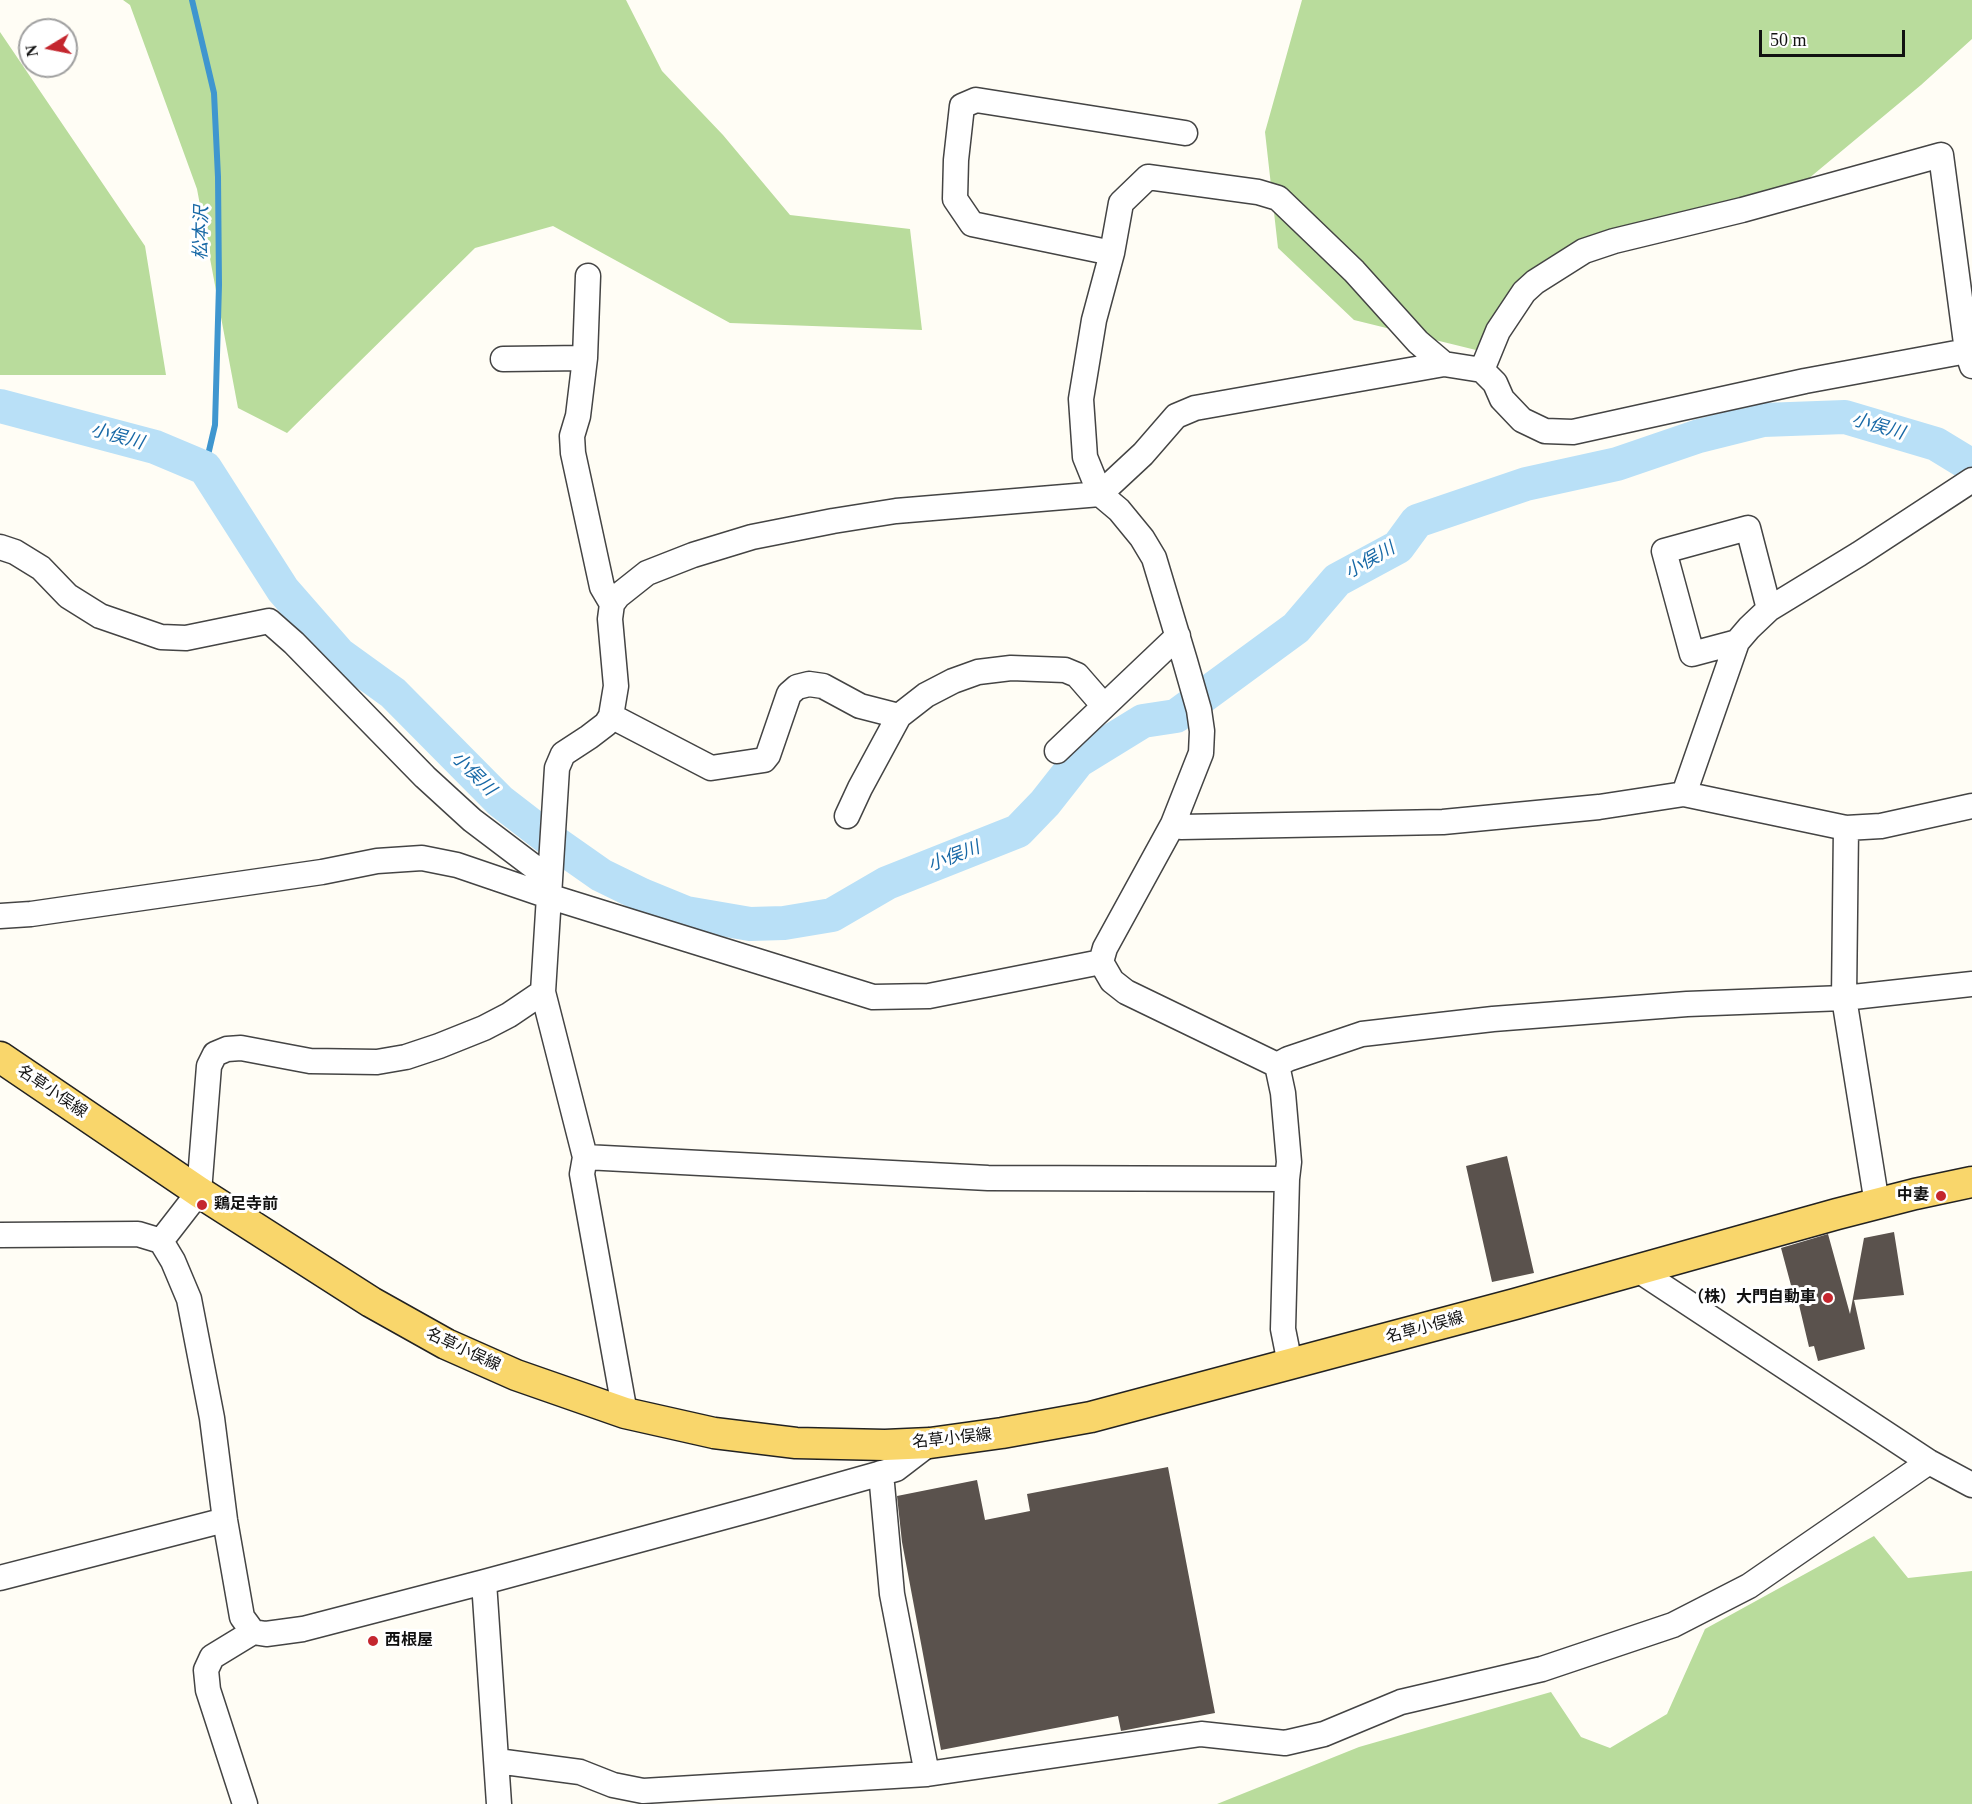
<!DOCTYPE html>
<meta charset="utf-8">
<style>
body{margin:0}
#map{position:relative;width:1972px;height:1804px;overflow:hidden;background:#fffdf5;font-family:"Times New Roman",serif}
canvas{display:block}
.north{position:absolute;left:18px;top:18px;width:60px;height:60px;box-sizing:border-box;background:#fff;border:2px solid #a0a0a0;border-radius:50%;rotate:260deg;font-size:16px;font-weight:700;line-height:24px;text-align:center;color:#111}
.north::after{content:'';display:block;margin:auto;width:21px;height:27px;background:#c4262e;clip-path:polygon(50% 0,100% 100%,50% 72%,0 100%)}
.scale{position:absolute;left:1759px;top:30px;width:146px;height:27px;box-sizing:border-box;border:3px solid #111;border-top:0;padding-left:8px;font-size:18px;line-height:21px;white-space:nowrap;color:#111;-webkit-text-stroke:4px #fff;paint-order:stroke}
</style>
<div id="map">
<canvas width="1972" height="1804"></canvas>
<div class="north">N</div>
<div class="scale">50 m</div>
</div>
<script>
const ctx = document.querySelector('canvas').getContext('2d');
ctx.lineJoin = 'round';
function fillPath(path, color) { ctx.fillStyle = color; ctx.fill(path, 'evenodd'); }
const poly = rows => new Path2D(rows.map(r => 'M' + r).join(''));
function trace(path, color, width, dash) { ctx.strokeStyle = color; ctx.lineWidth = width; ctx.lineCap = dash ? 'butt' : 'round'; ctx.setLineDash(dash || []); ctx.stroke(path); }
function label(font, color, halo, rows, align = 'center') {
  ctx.font = font + ' "Times New Roman","Noto Sans JP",serif'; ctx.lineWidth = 6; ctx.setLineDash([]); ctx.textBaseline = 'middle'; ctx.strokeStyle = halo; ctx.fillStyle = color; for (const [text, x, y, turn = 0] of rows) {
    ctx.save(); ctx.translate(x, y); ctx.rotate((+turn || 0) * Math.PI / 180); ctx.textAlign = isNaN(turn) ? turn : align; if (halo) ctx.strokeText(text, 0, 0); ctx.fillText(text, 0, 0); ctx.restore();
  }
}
fillPath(poly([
 [123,0,626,0,662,71,723,135,790,215,910,229,922,330,730,323,553,226,475,248,287,433,238,408,197,189,130,5],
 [1302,0,1972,0,1972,39,1921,85,1802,184,1561,254,1480,351,1354,320,1278,248,1265,132],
 [0,32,145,246,166,375,0,375],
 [1874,1536,1908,1578,1972,1571,1972,1804,1217,1804,1359,1747,1551,1692,1581,1737,1610,1748,1667,1714,1705,1629]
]), '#b9dc9c');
trace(poly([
 [192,0,214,93,218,177,219,285,215,425,205,468]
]), '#3f96cf', 6);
trace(poly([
 [0,406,155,447,205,468,283,590,339,654,393,693,500,801,544,835,601,875,642,895,686,913,750,924,784,923,832,915,887,883,1018,831,1045,803,1078,761,1143,721,1176,716,1296,628,1337,580,1398,547,1417,521,1526,484,1617,464,1699,436,1763,420,1845,417,1936,444,1972,466]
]), '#b9e0f7', 34);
fillPath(poly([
 [1507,1156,1534,1273,1492,1282,1466,1166],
 [1894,1232,1904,1295,1854,1300,1865,1349,1818,1361,1814,1346,1809,1347,1795,1288,1792,1289,1781,1248,1828,1234,1850,1314,1864,1238],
 [1168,1467,1215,1713,1121,1731,1118,1716,941,1750,902,1542,897,1496,977,1480,985,1520,1030,1511,1027,1494]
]), '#5a524d');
const minor = poly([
 [1112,253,972,224,955,199,956,160,962,106,976,100,1185,133],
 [588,276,585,358,578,416,572,436,573,453,602,587,612,604],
 [503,359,585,358],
 [1482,370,1498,331,1524,292,1535,282,1584,251,1614,241,1742,210,1941,155,1967,351,1972,366],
 [0,547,15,552,41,568,68,596,100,616,161,637,186,638,269,621,294,643,425,777,472,820,550,879],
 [1737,642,1692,654,1664,551,1748,528,1769,609],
 [611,716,711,768,764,760,768,755,789,694,797,687,809,684,823,686,860,706,899,716],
 [1057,751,1178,636],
 [1684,794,1737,642,1749,628,1769,609,1859,554,1972,480],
 [847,816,860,788,899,716,926,695,953,681,978,672,1011,668,1065,670,1077,675,1104,706],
 [1173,824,1181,827,1443,822,1599,807,1684,794,1846,828,1881,826,1972,806],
 [1846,828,1844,998,1877,1204],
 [0,916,31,914,322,872,377,861,422,858,457,865,548,896,873,997,929,996,1101,962],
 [543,992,585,1157,582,1174,625,1413],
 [1277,1065,1126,992,1112,981,1101,962,1105,948,1173,824,1201,753,1202,731,1199,710,1185,661,1154,558,1142,538,1119,510,1100,494,1085,457,1081,399,1094,320,1112,253,1121,203,1148,177,1258,192,1278,198,1354,271,1418,342,1444,364],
 [1277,1065,1288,1059,1362,1034,1414,1028,1493,1019,1687,1004,1844,998,1972,984],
 [1277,1065,1283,1093,1289,1162,1287,1179,1283,1329,1290,1364],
 [585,1157,988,1178,1287,1179],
 [0,1235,138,1234,161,1241,173,1261,189,1299,212,1418,225,1520,242,1617,253,1632,266,1634,303,1629,484,1582,761,1507,896,1469,930,1443],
 [161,1241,199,1192,209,1066,215,1054,227,1049,241,1048,310,1061,377,1062,406,1057,439,1046,484,1028,509,1015,543,992,557,768,563,754,589,737,606,724,611,716,616,686,610,619,612,604,618,596,647,573,693,555,752,537,833,521,896,511,1100,494,1143,454,1176,416,1195,408,1444,364,1482,370,1495,383,1502,399,1522,420,1545,431,1573,432,1805,381,1967,351],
 [1638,1270,1929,1462,1972,1485],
 [881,1473,892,1594,927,1774],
 [0,1578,225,1520],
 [484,1582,499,1804],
 [497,1761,580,1772,613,1785,643,1791,927,1774,1201,1734,1285,1743,1324,1734,1401,1702,1542,1669,1673,1625,1749,1586,1929,1462],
 [245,1804,208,1690,206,1670,212,1657,253,1632]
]);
const major = poly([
 [0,1057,199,1192,371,1302,446,1344,516,1375,625,1413,714,1433,796,1443,885,1445,930,1443,1002,1433,1091,1417,1515,1304,1837,1214,1915,1194,1972,1182]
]);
trace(minor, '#444', 27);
trace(major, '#222', 33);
trace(minor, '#fff', 24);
trace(major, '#f9d66b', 30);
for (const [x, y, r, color] of [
 [1941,1196,6,"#c4262e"],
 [202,1205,6,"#c4262e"],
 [1828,1298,6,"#c4262e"],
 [373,1641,6,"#c4262e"]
]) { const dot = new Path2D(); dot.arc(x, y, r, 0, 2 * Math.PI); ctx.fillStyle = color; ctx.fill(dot); trace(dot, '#fff', 2); }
label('16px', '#111', '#fff', [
 ["名草小俣線",52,1092,34],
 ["名草小俣線",1425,1328,-15],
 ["名草小俣線",463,1350,25],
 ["名草小俣線",952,1439,-6]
]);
label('bold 16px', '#111', '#fff', [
 ["中妻",1929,1196],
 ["鶏足寺前",214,1205,"left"],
 ["（株）大門自動車",1816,1298],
 ["西根屋",385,1641,"left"]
], 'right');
label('italic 18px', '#1768a6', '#fff', [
 ["松本沢",202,233,-89],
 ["小俣川",1878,427,16],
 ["小俣川",117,437,15],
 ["小俣川",1370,561,-30],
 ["小俣川",473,774,45],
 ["小俣川",954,857,-21]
]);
</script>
